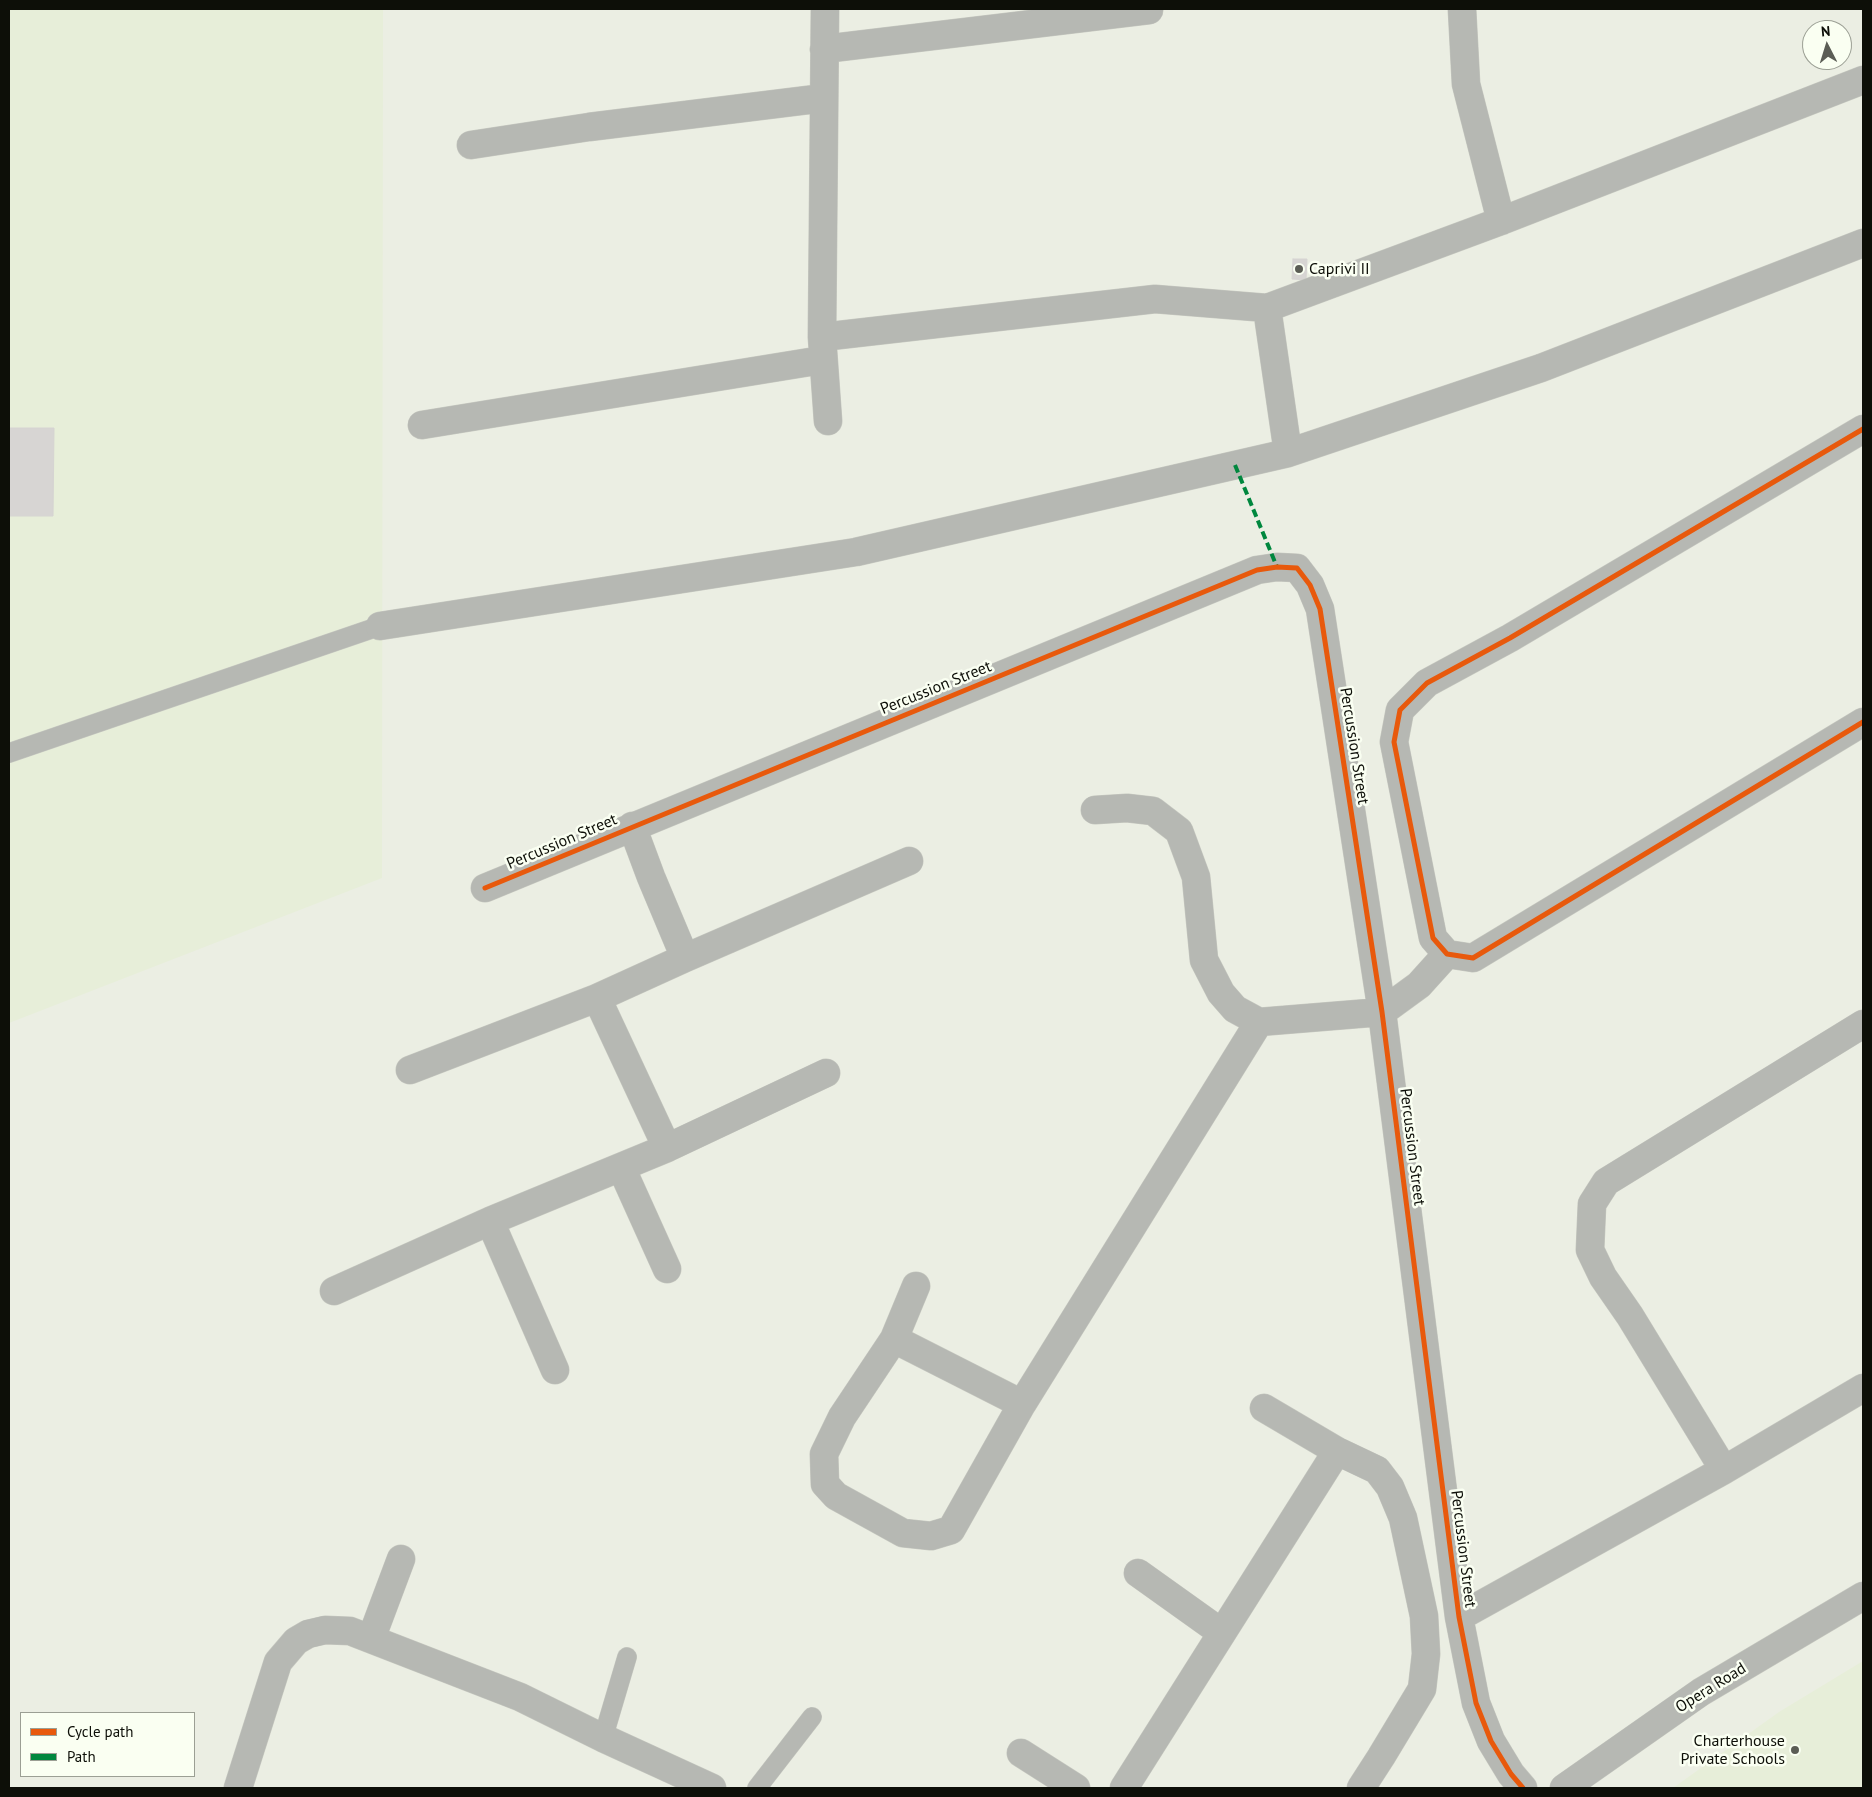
<!DOCTYPE html>
<style>
body{margin:0}
#map{position:relative;width:1872px;height:1797px;overflow:hidden;background:#ebeee3;font-family:"PT Sans",sans-serif}
canvas{display:block}
.frame{position:absolute;inset:0;border:10px solid #0d0f08;pointer-events:none}
.legend{position:absolute;left:20px;top:1712px;width:175px;height:65px;box-sizing:border-box;background:#fafff2;border:1px solid #9b9f94;margin:0;padding:6px 9px;list-style:none;font-size:15px;color:#0d0f08}
.legend li{display:flex;align-items:center;gap:10px;height:25px}
.legend b{width:25px;border:1px solid #9b9f94}
.north{position:absolute;left:1802px;top:20px;width:50px;height:50px;box-sizing:border-box;background:#fafff2;border:1px solid #9b9f94;border-radius:50%;rotate:355deg;font-size:14px;font-weight:700;line-height:20px;text-align:center;color:#0d0f08}
.north::after{content:'';display:block;margin:auto;width:18px;height:22px;background:#5b5d55;clip-path:polygon(50% 0,100% 100%,50% 72%,0 100%)}
</style>
<div id="map">
<canvas width="1872" height="1797"></canvas>
<div class="frame"></div>
<ul class="legend">
<li><b style="height:6px;background:#e8590c"></b>Cycle path</li>
<li><b style="height:6px;background:#00873e"></b>Path</li>
</ul>
<div class="north">N</div>
</div>
<script>
const ctx = document.querySelector('canvas').getContext('2d');
ctx.lineJoin = 'round';
function fillPath(path, color) { ctx.fillStyle = color; ctx.fill(path, 'evenodd'); }
const poly = rows => new Path2D(rows.map(r => 'M' + r).join(''));
function trace(path, color, width, dash) { ctx.strokeStyle = color; ctx.lineWidth = width; ctx.lineCap = dash ? 'butt' : 'round'; ctx.setLineDash(dash || []); ctx.stroke(path); }
function label(font, color, halo, rows, align = 'center') {
  ctx.font = font + ' "PT Sans",sans-serif'; ctx.lineWidth = 5; ctx.setLineDash([]); ctx.textBaseline = 'middle'; ctx.strokeStyle = halo; ctx.fillStyle = color; for (const [text, x, y, turn = 0] of rows) {
    ctx.save(); ctx.translate(x, y); ctx.rotate((+turn || 0) * Math.PI / 180); ctx.textAlign = isNaN(turn) ? turn : align; if (halo) ctx.strokeText(text, 0, 0); ctx.fillText(text, 0, 0); ctx.restore();
  }
}
fillPath(poly([
 [9,9,383,9,382,878,9,1023],
 [1863,1661,1863,1788,1673,1788,1779,1712]
]), '#e7eed9');
const building = poly([
 [1293,259,1307,259,1306,280,1292,279,1293,259],
 [9,428,54,428,53,516,9,516,9,428]
]);
fillPath(building, '#d7d5d3');
trace(building, '#d6d4d2', 1);
const service = poly([
 [9,753,380,626],
 [603,1738,627,1657],
 [757,1788,812,1717]
]);
const minor = poly([
 [825,9,822,337,828,421],
 [1462,9,1466,84,1501,221],
 [824,49,1149,10],
 [471,145,589,127,824,98],
 [1267,308,1288,453],
 [822,337,1155,299,1267,308,1501,221,1863,80],
 [422,425,822,360],
 [1863,429,1510,638,1427,683,1400,710,1394,742,1433,938,1447,954,1473,958,1863,722],
 [380,626,856,552,1288,453,1541,368,1863,243],
 [1095,810,1127,808,1153,811,1179,831,1196,877,1204,960,1221,993,1235,1009,1259,1022,1382,1012,1419,985,1447,954],
 [632,826,651,877,685,958],
 [485,888,1257,570,1277,567,1297,568,1310,585,1320,609,1382,1012,1459,1617,1476,1703,1491,1741,1511,1774,1523,1788],
 [597,998,667,1148],
 [410,1070,597,998,685,958,909,861],
 [621,1167,667,1269],
 [490,1221,555,1370],
 [916,1286,894,1339,1022,1404],
 [334,1291,490,1221,667,1148,826,1073],
 [894,1339,842,1417,824,1454,825,1484,836,1496,903,1533,931,1536,951,1530,1022,1404,1259,1022],
 [1264,1408,1337,1451,1377,1470,1390,1487,1403,1518,1424,1616,1426,1654,1422,1689,1381,1757,1361,1788],
 [1724,1470,1630,1316,1603,1277,1590,1250,1592,1204,1606,1182,1863,1024],
 [1138,1573,1222,1633],
 [1459,1617,1724,1470,1863,1388],
 [371,1639,401,1559],
 [1021,1753,1076,1788],
 [238,1788,278,1662,296,1641,308,1634,325,1630,350,1631,520,1697,603,1738,712,1788],
 [1124,1788,1337,1451],
 [1564,1788,1701,1692,1863,1596]
]);
trace(service, '#c7c9c1', 20);
trace(minor, '#c7c9c1', 29);
trace(service, '#b6b8b3', 19);
trace(minor, '#b6b8b3', 28);
trace(poly([
 [1235,465,1277,567]
]), '#00873e', 4, [8, 4]);
trace(poly([
 [1863,429,1510,638,1427,683,1400,710,1394,742,1433,938,1447,954,1473,958,1863,722],
 [485,888,1257,570,1277,567,1297,568,1310,585,1320,609,1382,1012,1459,1617,1476,1703,1491,1741,1511,1774,1523,1788]
]), '#e8590c', 5);
for (const [x, y, r, color] of [
 [1299,269,5,"#5b5d55"],
 [1795,1750,5,"#5b5d55"]
]) { const dot = new Path2D(); dot.arc(x, y, r, 0, 2 * Math.PI); ctx.fillStyle = color; ctx.fill(dot); trace(dot, '#fafff2', 2); }
label('16px', '#0d0f08', '#fafff2', [
 ["Caprivi II",1309,269],
 ["Charterhouse",1785,1741,"right"],
 ["Private Schools",1785,1759,"right"]
], 'left');
label('16px', '#0d0f08', '#fafff2', [
 ["Percussion Street",936,688,-22],
 ["Percussion Street",1354,746,81],
 ["Percussion Street",562,842,-23],
 ["Percussion Street",1412,1147,83],
 ["Percussion Street",1463,1549,83],
 ["Opera Road",1711,1688,-32]
]);
</script>
